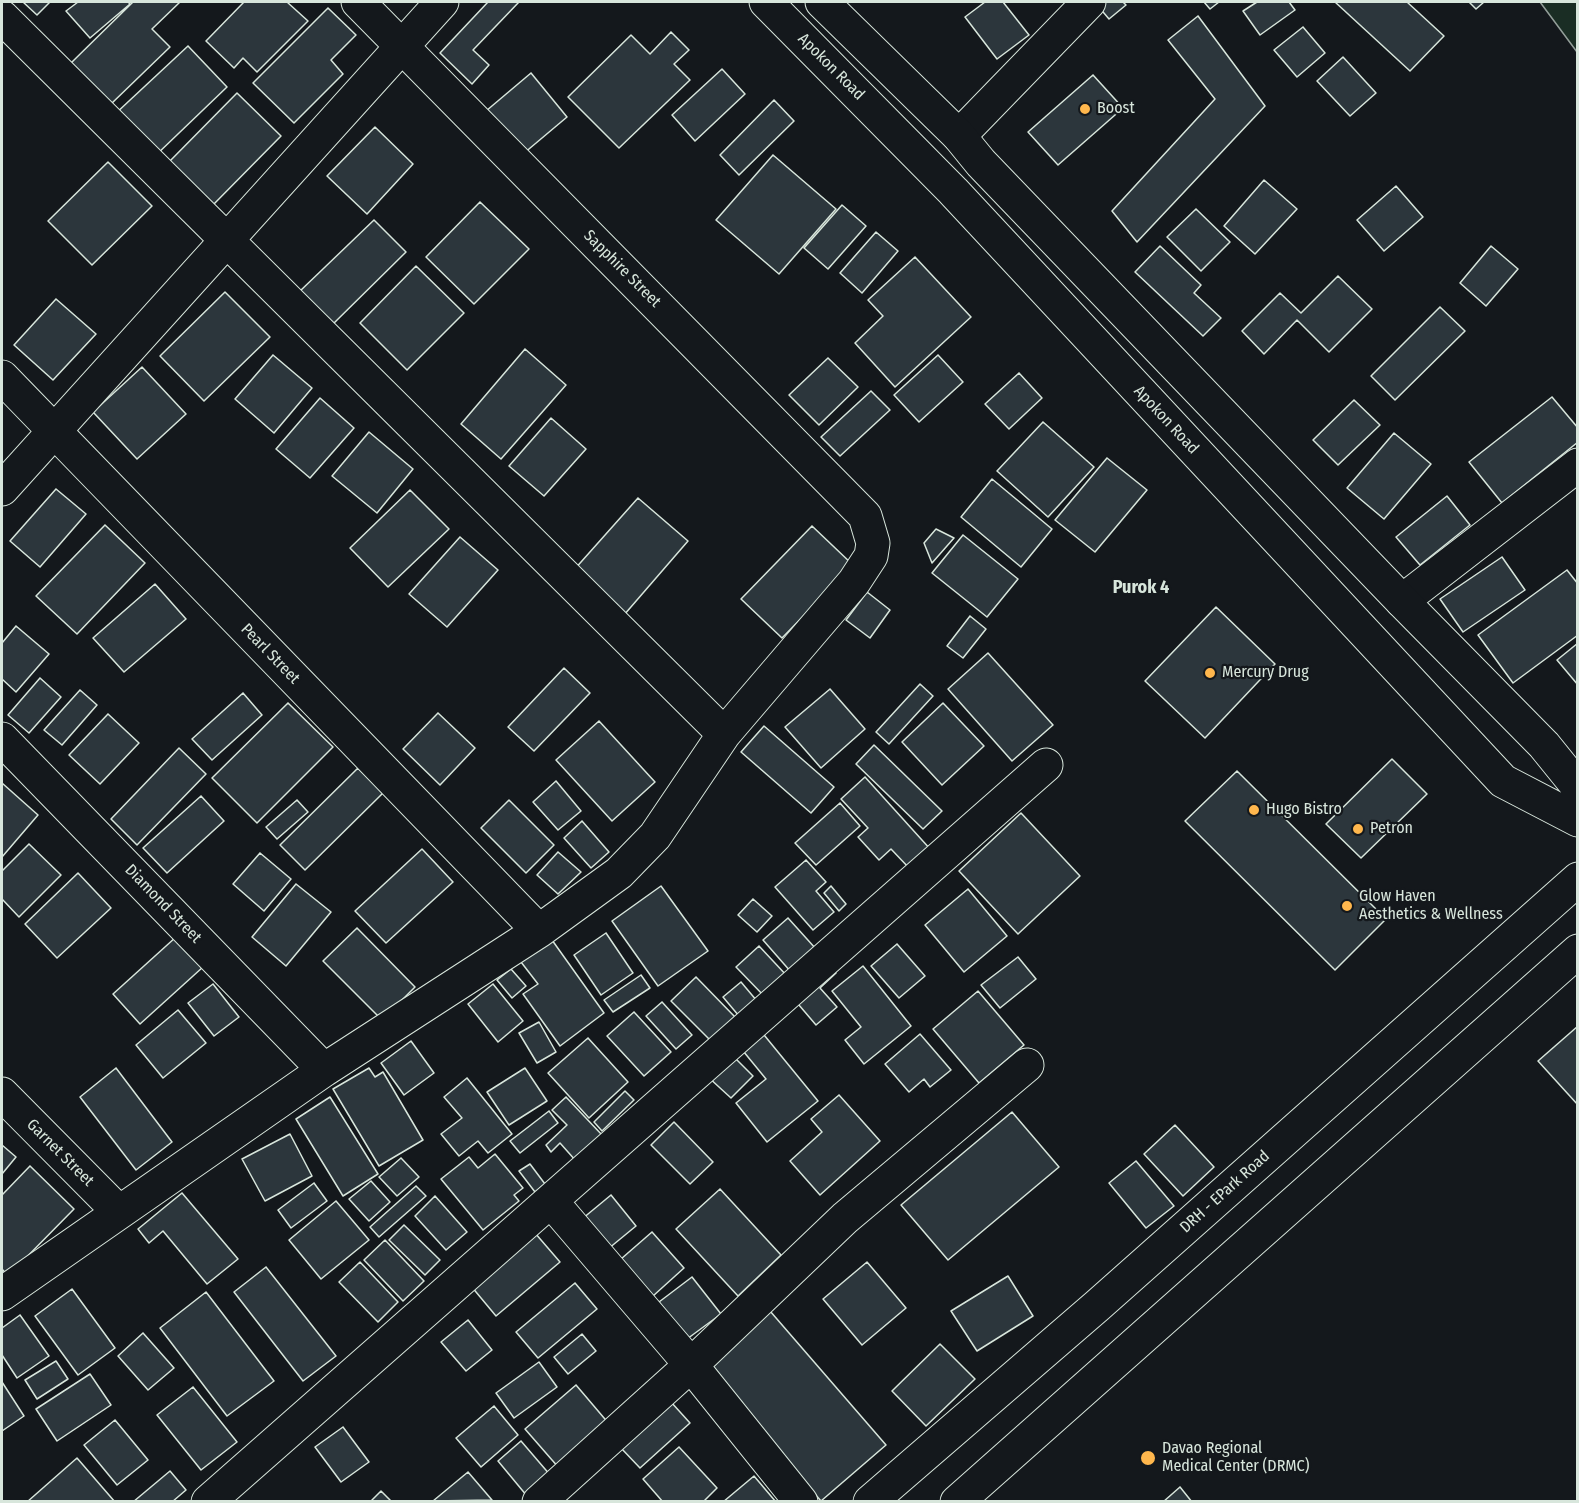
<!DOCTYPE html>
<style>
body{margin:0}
#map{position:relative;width:1579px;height:1503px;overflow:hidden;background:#14181c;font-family:"Fira Sans Condensed",sans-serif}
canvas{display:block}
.frame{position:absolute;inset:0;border:3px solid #d8e6dc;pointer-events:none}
</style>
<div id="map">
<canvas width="1579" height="1503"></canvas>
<div class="frame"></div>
</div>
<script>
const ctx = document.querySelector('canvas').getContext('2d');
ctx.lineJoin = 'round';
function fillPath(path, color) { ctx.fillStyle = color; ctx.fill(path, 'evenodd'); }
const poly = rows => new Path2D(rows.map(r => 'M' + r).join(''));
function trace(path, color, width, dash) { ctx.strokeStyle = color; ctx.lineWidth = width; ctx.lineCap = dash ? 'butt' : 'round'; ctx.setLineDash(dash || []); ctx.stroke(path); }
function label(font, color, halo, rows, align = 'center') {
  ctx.font = font + ' "Fira Sans Condensed",sans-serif'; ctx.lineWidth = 4.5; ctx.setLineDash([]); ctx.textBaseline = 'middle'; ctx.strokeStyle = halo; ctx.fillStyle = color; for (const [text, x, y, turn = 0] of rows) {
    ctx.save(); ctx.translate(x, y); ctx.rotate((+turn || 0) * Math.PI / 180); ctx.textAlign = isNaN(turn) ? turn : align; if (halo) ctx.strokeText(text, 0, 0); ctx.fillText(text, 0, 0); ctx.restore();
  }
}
const green = poly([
 [1540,2,1577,2,1577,52,1540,2]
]);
fillPath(green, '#1a2d24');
trace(green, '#939e99', 1.5);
const building = poly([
 [23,2,50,2,37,15,23,2],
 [78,2,128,2,130,4,90,38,66,11,78,2],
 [133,2,180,2,152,29,170,47,111,104,71,63,133,2],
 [244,2,287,2,308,21,257,72,243,58,234,68,206,41,244,2],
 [488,2,519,2,473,50,489,65,472,84,440,53,488,2],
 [985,2,1003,2,1029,35,997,59,965,17,985,2],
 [1104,2,1123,2,1126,5,1109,19,1098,6,1104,2],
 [1204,2,1219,2,1210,9,1204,2],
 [1257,2,1289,2,1295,10,1260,35,1243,11,1257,2],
 [1335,2,1407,2,1444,36,1410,71,1335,2],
 [1469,2,1484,2,1476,9,1469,2],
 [328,8,356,35,331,60,343,74,294,123,253,83,328,8],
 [1198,16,1265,106,1137,242,1112,211,1215,99,1168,40,1198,16],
 [1303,27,1325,53,1297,77,1274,50,1303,27],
 [671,32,689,50,674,64,690,80,619,148,568,97,631,35,650,54,671,32],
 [188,46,227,87,154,157,114,115,188,46],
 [1343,57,1376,93,1350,116,1317,81,1343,57],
 [722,69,745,94,695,141,672,115,722,69],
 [531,73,567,117,523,154,486,111,531,73],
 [1093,75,1123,108,1058,165,1028,132,1093,75],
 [237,93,281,136,211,207,167,164,237,93],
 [774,100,794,121,739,175,720,155,774,100],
 [375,127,413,164,367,214,327,176,375,127],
 [773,155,836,209,779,274,716,220,773,155],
 [108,162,152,206,92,265,48,221,108,162],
 [1264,180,1297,209,1255,254,1224,226,1264,180],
 [1396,186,1423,217,1384,251,1357,220,1396,186],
 [480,202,529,249,474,304,426,257,480,202],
 [842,205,866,226,828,269,804,248,842,205],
 [1196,209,1230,242,1201,271,1167,237,1196,209],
 [374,220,406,252,332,325,299,292,374,220],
 [876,232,898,251,862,293,840,273,876,232],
 [1160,246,1201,285,1194,293,1221,318,1203,336,1135,272,1160,246],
 [1491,246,1518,269,1486,306,1460,283,1491,246],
 [915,257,971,317,895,387,855,343,883,316,868,300,915,257],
 [416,266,464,313,407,370,360,323,416,266],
 [1338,276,1372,309,1329,352,1297,320,1264,354,1242,331,1280,293,1301,313,1338,276],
 [225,292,270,337,204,401,160,356,225,292],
 [56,299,96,334,53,380,14,345,56,299],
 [1440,307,1465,331,1395,400,1371,376,1440,307],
 [525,349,566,385,501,459,461,424,525,349],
 [273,355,312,388,274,433,235,399,273,355],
 [938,355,963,382,919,422,894,395,938,355],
 [828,358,858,387,819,425,789,395,828,358],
 [142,367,186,414,137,459,93,412,142,367],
 [1019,373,1042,398,1009,429,985,404,1019,373],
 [871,391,890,410,840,456,821,437,871,391],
 [1552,397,1578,428,1578,442,1502,503,1469,462,1552,397],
 [320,398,354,428,310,478,276,449,320,398],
 [1354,400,1380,425,1338,465,1313,440,1354,400],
 [551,418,586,449,544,496,509,466,551,418],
 [1043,422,1094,467,1048,517,997,471,1043,422],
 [369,432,413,469,377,513,332,476,369,432],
 [1394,433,1431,464,1384,519,1347,488,1394,433],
 [1107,458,1147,490,1095,552,1055,520,1107,458],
 [992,479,1052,529,1021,567,961,517,992,479],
 [56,489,86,514,40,567,10,541,56,489],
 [410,490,449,529,388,587,350,548,410,490],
 [1447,496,1470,525,1420,565,1396,537,1447,496],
 [638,498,688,541,624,615,573,571,638,498],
 [105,525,145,563,77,634,36,596,105,525],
 [812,526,853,565,782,638,741,599,812,526],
 [936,529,954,538,932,563,924,543,936,529],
 [963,535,1018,579,987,617,932,573,963,535],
 [460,537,498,570,447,627,409,594,460,537],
 [1502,557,1525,590,1463,632,1440,599,1502,557],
 [1567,570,1578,584,1578,635,1513,683,1478,635,1567,570],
 [155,584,186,619,124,672,93,638,155,584],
 [867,592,890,610,870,638,846,620,867,592],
 [1216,607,1275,664,1205,738,1145,681,1216,607],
 [970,616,986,629,963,658,947,646,970,616],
 [16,626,49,654,16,692,2,679,2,643,16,626],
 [1578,643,1578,685,1557,660,1578,643],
 [988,653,1053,725,1012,761,948,689,988,653],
 [564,668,590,693,534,751,508,727,564,668],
 [40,678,61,697,29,733,8,715,40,678],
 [920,684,933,696,889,744,876,732,920,684],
 [830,689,865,729,821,768,785,727,830,689],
 [80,690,97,705,62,745,44,730,80,690],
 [243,693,262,715,212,760,192,739,243,693],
 [288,703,333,747,257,823,212,778,288,703],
 [943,703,984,746,942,785,902,742,943,703],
 [438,713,475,748,440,785,403,749,438,713],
 [108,714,139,743,100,784,69,755,108,714],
 [599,721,655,782,612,821,556,760,599,721],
 [764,726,834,787,811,813,741,752,764,726],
 [874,745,942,811,923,829,856,764,874,745],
 [179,748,206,774,137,845,111,819,179,748],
 [1392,759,1427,794,1361,858,1326,824,1392,759],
 [358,768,383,793,305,870,280,845,358,768],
 [1237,771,1386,919,1335,970,1185,821,1237,771],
 [865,777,931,850,910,869,891,849,879,860,858,837,868,828,841,799,865,777],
 [556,781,581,811,558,830,533,802,556,781],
 [2,783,38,815,2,857,2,783],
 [201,796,224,821,167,873,143,848,201,796],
 [297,800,308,812,277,839,266,827,297,800],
 [509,800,554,845,526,873,481,828,509,800],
 [840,803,860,826,816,865,795,843,840,803],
 [1021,813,1080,876,1018,934,959,871,1021,813],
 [582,821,609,852,591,868,564,838,582,821],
 [29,844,61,875,19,917,2,899,2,871,29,844],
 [422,849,453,882,386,943,355,911,422,849],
 [558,852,581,872,558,894,537,875,558,852],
 [260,853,291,879,264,911,233,884,260,853],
 [806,860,826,882,816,891,834,912,813,930,775,887,806,860],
 [78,873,111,908,57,958,25,924,78,873],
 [296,884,331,912,286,966,252,937,296,884],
 [661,886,708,951,658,986,612,921,661,886],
 [831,886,846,904,839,911,824,893,831,886],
 [968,889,1007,936,964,972,925,925,968,889],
 [753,899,772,916,757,932,738,915,753,899],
 [788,918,816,949,791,972,763,940,788,918],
 [357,928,415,987,382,1020,323,961,357,928],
 [606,933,633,973,601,995,574,955,606,933],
 [176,937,203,967,140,1024,113,994,176,937],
 [552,940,604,1013,560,1046,523,994,538,984,521,962,552,940],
 [897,944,925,976,899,998,871,966,897,944],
 [759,946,788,977,766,998,736,967,759,946],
 [1018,957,1036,979,1000,1008,981,985,1018,957],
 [830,966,836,973,820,988,837,1007,816,1025,793,998,830,966],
 [863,966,911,1026,864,1064,845,1040,861,1027,832,991,863,966],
 [511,969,526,986,512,998,497,980,511,969],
 [641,975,650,988,613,1012,604,1000,641,975],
 [696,977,735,1017,710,1040,671,1001,696,977],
 [741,982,757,1001,739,1016,723,997,741,982],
 [213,984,239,1017,214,1036,188,1003,213,984],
 [493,984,523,1021,498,1042,468,1004,493,984],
 [978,991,1024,1045,979,1083,933,1029,978,991],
 [662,1002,692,1035,676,1049,646,1016,662,1002],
 [178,1010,206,1043,163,1078,136,1045,178,1010],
 [634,1012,671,1052,644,1076,607,1036,634,1012],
 [539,1022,556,1052,537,1063,519,1033,539,1022],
 [1578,1026,1578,1105,1538,1061,1578,1026],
 [760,1030,818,1101,767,1142,736,1103,766,1079,739,1046,760,1030],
 [920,1034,951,1070,930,1087,924,1079,909,1092,885,1064,920,1034],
 [588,1038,628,1082,589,1118,548,1073,588,1038],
 [411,1041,434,1073,404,1095,381,1063,411,1041],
 [729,1052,753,1076,731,1098,707,1076,729,1052],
 [116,1068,172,1142,136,1170,80,1097,116,1068],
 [369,1068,375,1077,383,1072,423,1140,379,1166,333,1089,369,1068],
 [525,1068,547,1101,509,1125,487,1092,525,1068],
 [467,1078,512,1134,488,1153,478,1141,459,1156,441,1134,462,1118,444,1097,467,1078],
 [625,1091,634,1100,602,1131,594,1122,625,1091],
 [839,1095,880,1141,820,1195,790,1161,822,1132,811,1119,839,1095],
 [330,1097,378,1174,343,1196,296,1119,330,1097],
 [566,1097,603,1136,576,1161,560,1143,551,1152,546,1145,567,1125,552,1110,566,1097],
 [549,1111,558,1123,520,1153,510,1141,549,1111],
 [1012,1112,1059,1167,948,1260,901,1205,1012,1112],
 [674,1122,713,1162,690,1184,651,1145,674,1122],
 [1175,1125,1214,1167,1183,1196,1144,1154,1175,1125],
 [290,1134,312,1176,265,1201,242,1159,290,1134],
 [2,1145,16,1157,2,1174,2,1145],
 [495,1154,523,1188,514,1195,519,1201,483,1230,441,1179,469,1157,478,1168,495,1154],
 [401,1158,419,1177,397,1196,379,1177,401,1158],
 [1136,1161,1174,1206,1146,1228,1109,1183,1136,1161],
 [530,1164,545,1184,535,1192,519,1171,530,1164],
 [30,1166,74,1209,8,1276,2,1269,2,1195,30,1166],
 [371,1181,390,1202,369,1221,349,1199,371,1181],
 [314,1183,327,1201,291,1228,278,1210,314,1183],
 [416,1186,426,1196,379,1237,370,1227,416,1186],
 [720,1189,781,1255,738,1296,676,1229,720,1189],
 [182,1193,238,1259,207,1284,163,1231,149,1243,138,1229,182,1193],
 [611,1195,636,1226,608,1249,582,1219,611,1195],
 [435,1196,467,1232,446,1250,415,1216,435,1196],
 [336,1201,369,1240,321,1279,289,1240,336,1201],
 [404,1225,440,1260,425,1275,389,1240,404,1225],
 [652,1232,684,1268,653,1296,621,1259,652,1232],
 [535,1233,560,1262,496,1316,471,1286,535,1233],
 [385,1240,424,1281,403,1301,364,1260,385,1240],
 [360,1262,398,1302,378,1322,339,1282,360,1262],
 [867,1262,906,1308,862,1345,823,1299,867,1262],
 [266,1267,336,1356,303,1381,234,1292,266,1267],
 [1008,1276,1033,1316,977,1351,951,1311,1008,1276],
 [692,1277,721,1314,687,1339,659,1302,692,1277],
 [575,1283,597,1309,538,1358,516,1332,575,1283],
 [72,1289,115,1348,78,1375,35,1316,72,1289],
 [206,1292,274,1381,227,1416,160,1328,206,1292],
 [770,1311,886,1445,821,1501,705,1366,770,1311],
 [20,1315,49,1356,17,1378,2,1355,2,1328,20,1315],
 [468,1320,492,1350,466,1371,441,1342,468,1320],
 [143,1333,174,1368,148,1390,118,1356,143,1333],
 [582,1334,596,1351,568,1374,554,1357,582,1334],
 [940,1344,975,1379,926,1426,892,1391,940,1344],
 [56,1361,68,1379,37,1399,25,1380,56,1361],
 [539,1362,557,1387,514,1418,496,1393,539,1362],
 [90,1374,111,1405,57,1441,36,1409,90,1374],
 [2,1382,24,1416,2,1431,2,1382],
 [576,1385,610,1425,559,1468,525,1429,576,1385],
 [193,1387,237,1442,201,1470,157,1415,193,1387],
 [671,1402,690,1423,640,1468,621,1448,671,1402],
 [494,1406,518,1435,481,1467,456,1438,494,1406],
 [115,1420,148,1460,117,1485,84,1445,115,1420],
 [343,1427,369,1462,341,1482,315,1447,343,1427],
 [521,1441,551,1476,527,1496,498,1461,521,1441],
 [679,1447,717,1488,703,1502,663,1502,643,1479,679,1447],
 [77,1458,115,1502,27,1502,77,1458],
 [170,1471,186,1490,172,1502,133,1502,170,1471],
 [468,1472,492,1500,433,1501,468,1472],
 [754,1476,776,1502,723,1502,754,1476],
 [1180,1487,1192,1502,1163,1502,1180,1487],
 [381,1491,392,1502,370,1502,381,1491]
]);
fillPath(building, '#2c363c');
trace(building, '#d8e6dc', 1.5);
const minor = poly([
 [2,17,724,734],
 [959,136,1089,2],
 [2,377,539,931],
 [2,489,442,2],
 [1402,601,1578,465],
 [2,739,324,1070],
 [2,1094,118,1211],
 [551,1201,691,1365,801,1502],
 [2,1294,324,1070,539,931,619,873,655,836,724,734,854,582,871,556,873,543,865,516,358,2],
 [208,1502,1046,765],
 [539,1502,691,1365,845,1218,1027,1065]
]);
const major = poly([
 [870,1502,1097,1306,1578,879],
 [957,1502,1578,951]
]);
const highway = poly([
 [766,2,953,191,1503,781,1578,820],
 [822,2,959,136,981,163,1402,601,1544,745,1578,787]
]);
trace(minor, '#d8e6dc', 35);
trace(major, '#d8e6dc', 35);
trace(highway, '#d8e6dc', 35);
trace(minor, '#14181c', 33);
trace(major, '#14181c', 33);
trace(highway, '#14181c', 33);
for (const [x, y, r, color] of [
 [1085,109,6,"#ffb74d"],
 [1210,673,6,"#ffb74d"],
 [1254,810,6,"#ffb74d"],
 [1358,829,6,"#ffb74d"],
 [1347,906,6,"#ffb74d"],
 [1148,1458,8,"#ffb74d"]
]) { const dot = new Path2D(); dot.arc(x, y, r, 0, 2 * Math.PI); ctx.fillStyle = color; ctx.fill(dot); trace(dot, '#14181c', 2); }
label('16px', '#d8e6dc', '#14181c', [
 ["Apokon Road",831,67,45],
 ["Sapphire Street",622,269,45],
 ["Apokon Road",1166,420,47],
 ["Pearl Street",270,654,46],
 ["Diamond Street",163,904,46],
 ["Garnet Street",60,1153,45],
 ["DRH - EPark Road",1225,1192,-42]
]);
label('16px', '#d8e6dc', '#14181c', [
 ["Boost",1097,109],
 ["Mercury Drug",1222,673],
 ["Hugo Bistro",1266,810],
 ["Petron",1370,829],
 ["Glow Haven",1359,897],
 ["Aesthetics & Wellness",1359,915],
 ["Davao Regional",1162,1449],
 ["Medical Center (DRMC)",1162,1467]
], 'left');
label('bold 18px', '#d8e6dc', '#14181c', [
 ["Purok 4",1141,588]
]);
</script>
